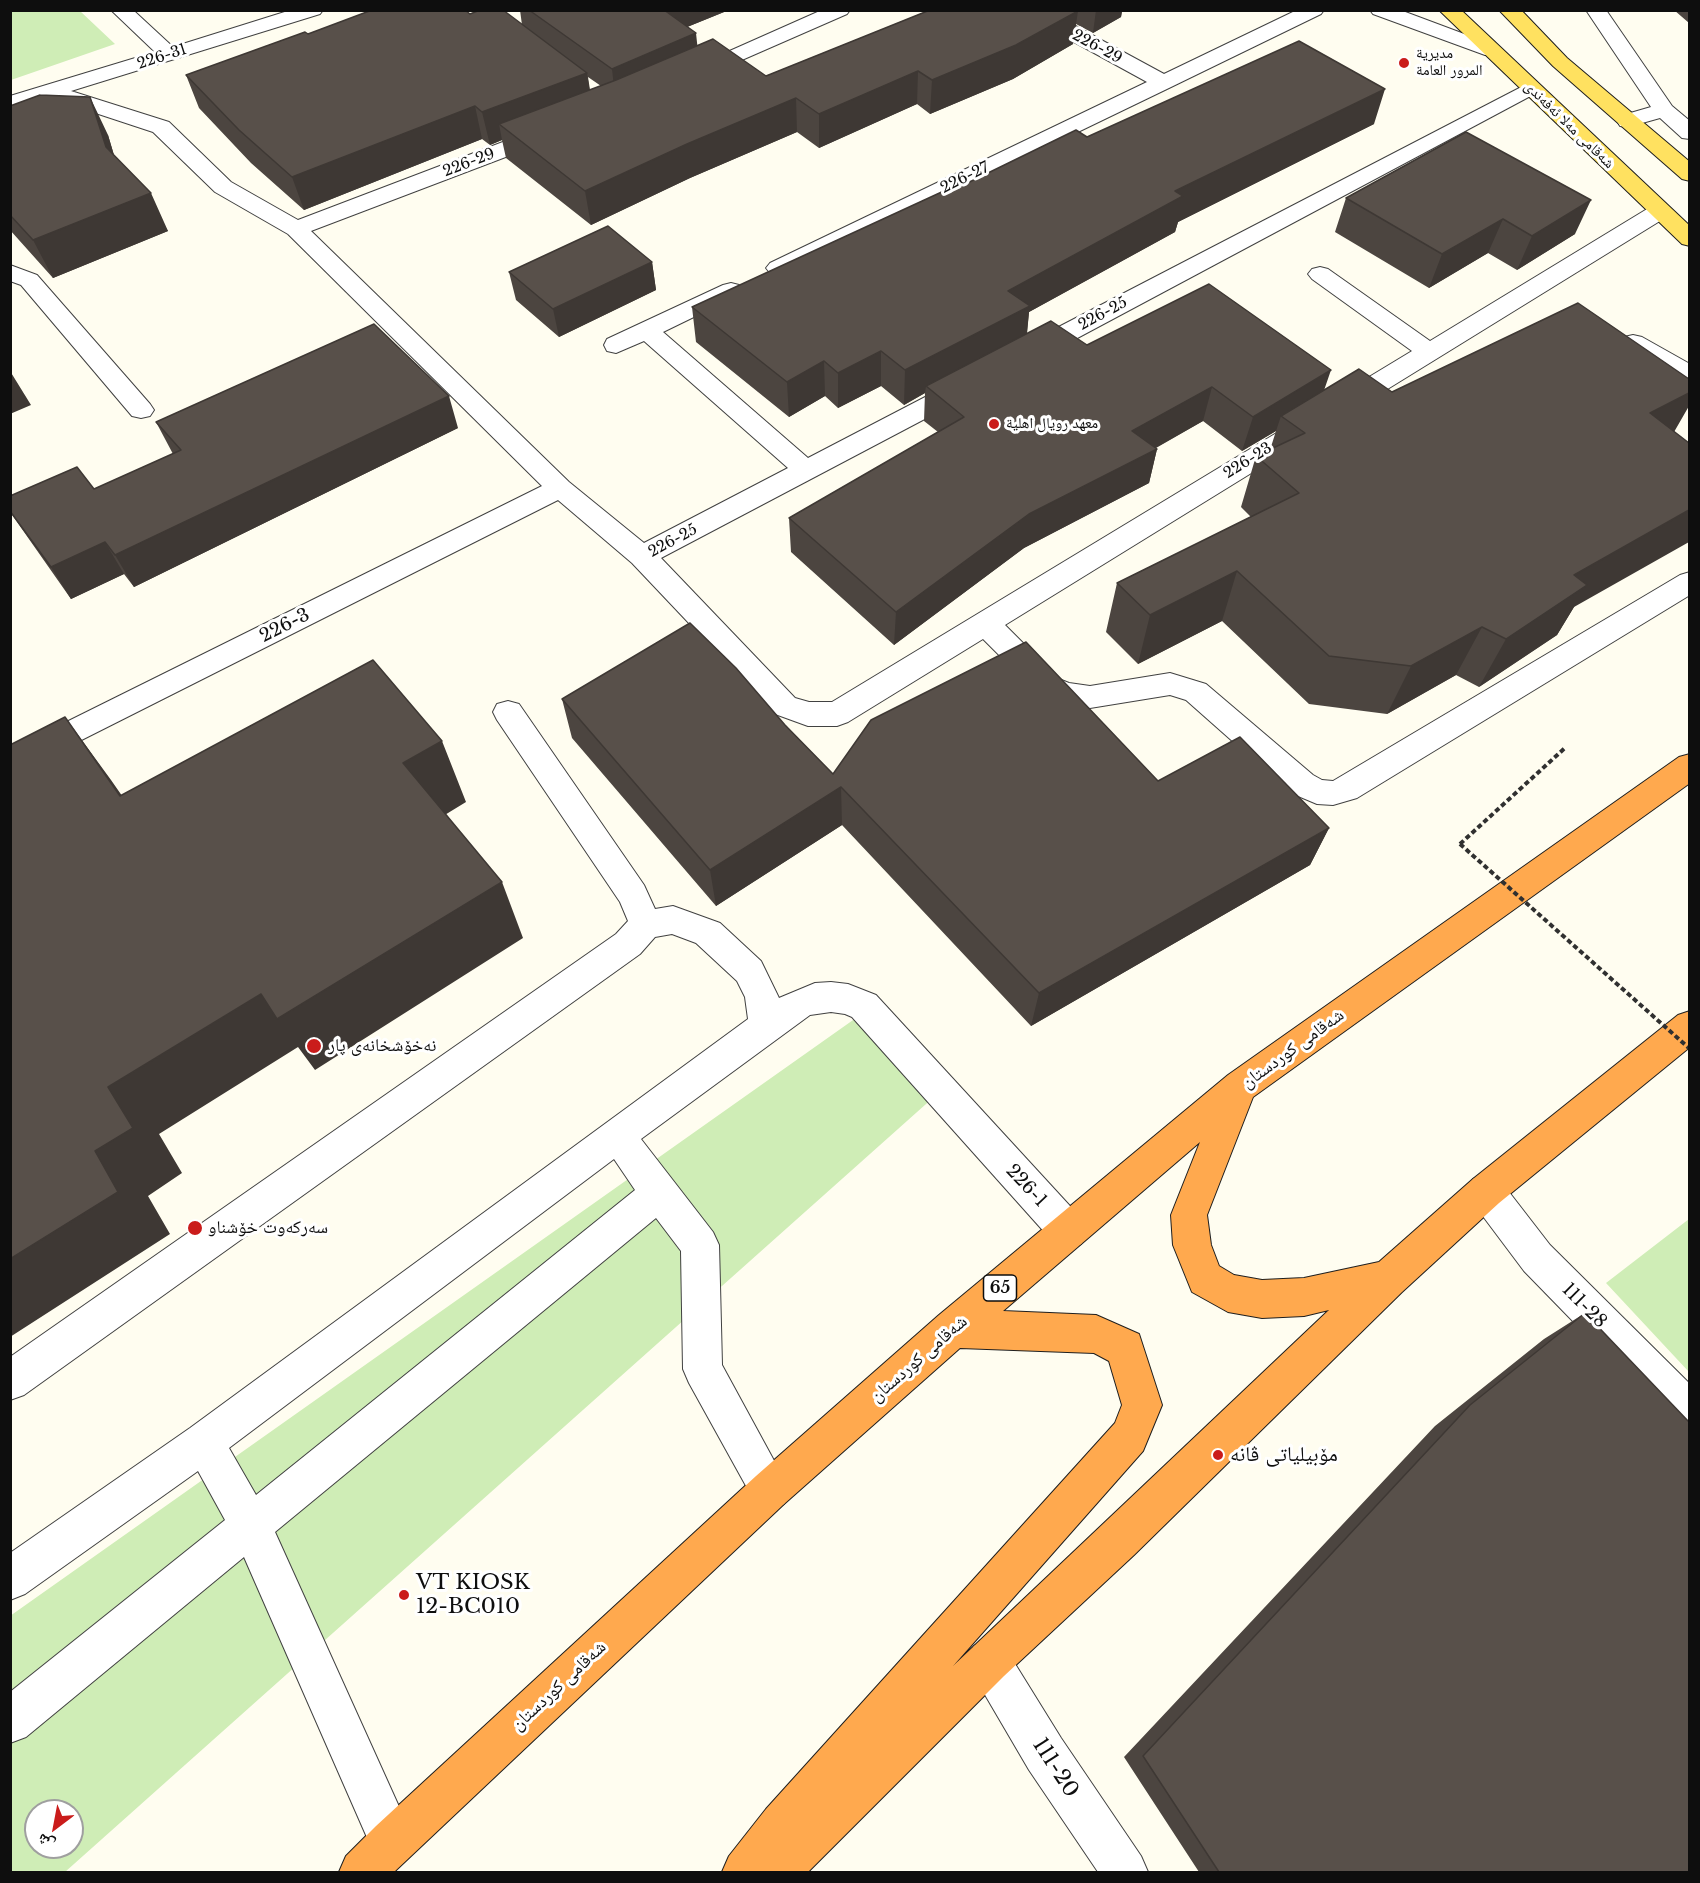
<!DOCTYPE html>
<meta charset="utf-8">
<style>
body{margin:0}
#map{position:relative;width:1700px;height:1883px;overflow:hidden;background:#fffdf0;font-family:"Libre Baskerville","Noto Naskh Arabic",serif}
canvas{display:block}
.frame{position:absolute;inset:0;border:12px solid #0e0e0e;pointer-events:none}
.north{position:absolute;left:24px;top:1799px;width:60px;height:60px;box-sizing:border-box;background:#fff;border:2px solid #9f9f9f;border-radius:50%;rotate:212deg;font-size:16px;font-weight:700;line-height:24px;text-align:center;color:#0e0e0e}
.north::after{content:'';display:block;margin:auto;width:21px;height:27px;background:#ca1c1b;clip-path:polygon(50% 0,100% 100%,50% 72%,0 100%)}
</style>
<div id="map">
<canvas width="1700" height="1883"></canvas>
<div class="frame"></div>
<div class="north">ش</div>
</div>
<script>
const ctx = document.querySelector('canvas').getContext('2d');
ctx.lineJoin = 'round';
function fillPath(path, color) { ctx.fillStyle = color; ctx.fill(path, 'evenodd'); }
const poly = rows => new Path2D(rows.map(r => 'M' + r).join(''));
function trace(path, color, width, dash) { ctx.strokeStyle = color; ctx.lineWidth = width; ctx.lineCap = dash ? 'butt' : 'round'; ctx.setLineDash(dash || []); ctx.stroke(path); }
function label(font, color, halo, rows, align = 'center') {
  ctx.font = font + ' "Libre Baskerville","Noto Naskh Arabic",serif'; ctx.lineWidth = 6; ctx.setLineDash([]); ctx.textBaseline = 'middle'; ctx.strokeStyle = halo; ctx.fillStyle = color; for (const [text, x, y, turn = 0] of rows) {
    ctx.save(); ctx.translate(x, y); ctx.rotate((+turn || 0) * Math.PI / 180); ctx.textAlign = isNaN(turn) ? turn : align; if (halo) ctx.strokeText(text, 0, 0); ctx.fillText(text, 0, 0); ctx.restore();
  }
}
fillPath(poly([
 [10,11,80,11,115,44,11,80],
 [863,1013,935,1096,65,1872,11,1872,10,1616],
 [36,1811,72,1811,72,1847,36,1847],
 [1689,1219,1689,1372,1606,1283]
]), '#cfedb6');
const minor = poly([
 [111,10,133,10,173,47,291,10,323,10,320,14,71,91,169,122,231,182,298,220,537,129,545,128,553,129,556,134,553,139,311,231,569,482,644,543,788,468,644,341,616,353,607,351,604,345,607,339,723,285,731,283,739,285,743,290,739,295,663,332,808,458,956,381,965,379,974,381,978,387,974,393,661,558,795,698,809,702,832,702,1412,351,1312,279,1308,274,1312,269,1320,267,1328,269,1430,341,1652,206,1660,204,1668,206,1671,211,1668,216,1005,625,1059,679,1069,683,1090,686,1170,673,1206,684,1313,775,1322,780,1333,781,1680,575,1690,572,1690,595,1357,798,1333,805,1317,804,1291,793,1186,700,1170,695,1090,708,1066,705,1039,695,983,639,848,722,837,726,808,726,775,714,632,563,558,500,10,776,10,750,542,486,288,234,215,192,153,132,50,98,10,109,10,96,155,52,111,10],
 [822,10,850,10,847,14,703,77,696,79,689,77,686,73,689,69,822,10],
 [1020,10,1046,10,1164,74,1297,10,1324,10,1321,14,1171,87,786,273,778,275,770,273,766,268,770,263,1147,82,1023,14,1020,10],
 [1370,10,1400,10,1499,47,1502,51,1499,55,1485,55,1373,14,1370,10],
 [1586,10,1606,10,1672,106,1690,121,1690,139,1682,138,1660,118,1628,127,1620,126,1617,121,1620,116,1651,107,1586,10],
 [1531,82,1538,84,1541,88,1538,92,1038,359,1029,361,1020,359,1017,353,1020,347,1531,82],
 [10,265,37,275,150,404,154,410,150,416,141,418,132,416,21,285,10,281,10,265],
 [1633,335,1642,337,1690,364,1690,383,1681,381,1624,349,1621,343,1624,337,1633,335],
 [508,701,519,704,644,885,655,909,673,906,720,923,761,961,779,998,815,983,831,982,848,984,876,995,1081,1218,1087,1231,1081,1244,1068,1249,1055,1244,852,1017,845,1014,831,1012,810,1015,641,1139,713,1232,719,1245,722,1365,790,1490,784,1504,770,1510,756,1504,689,1383,683,1369,681,1251,656,1218,275,1532,415,1842,408,1858,392,1865,376,1858,244,1557,26,1737,10,1743,10,1692,225,1520,198,1471,25,1594,10,1600,10,1553,190,1428,748,1019,745,997,737,981,696,943,672,934,655,937,640,954,24,1395,10,1400,10,1357,616,934,628,921,620,902,497,720,493,712,497,704,508,701],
 [614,1159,635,1190,256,1495,229,1448,614,1159],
 [1486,1174,1499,1179,1550,1245,1690,1384,1690,1433,1676,1427,1524,1271,1473,1203,1468,1191,1473,1179,1486,1174],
 [989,1639,1004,1646,1061,1738,1141,1856,1148,1872,1098,1872,1029,1770,974,1676,967,1661,974,1646,989,1639]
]);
const major = poly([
 [1439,10,1461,10,1690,226,1690,246,1682,244,1439,10],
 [1499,10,1521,10,1567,58,1690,162,1690,181,1682,179,1553,66,1499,10]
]);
const highway = poly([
 [1690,754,1690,783,1253,1097,1207,1215,1211,1245,1219,1266,1234,1275,1262,1280,1304,1278,1379,1262,1473,1179,1678,1015,1690,1011,1690,1047,1499,1203,1402,1292,1134,1555,1004,1676,808,1872,722,1872,729,1856,766,1809,1115,1423,1122,1405,1109,1361,1094,1353,960,1348,784,1504,394,1872,339,1872,346,1856,376,1826,756,1476,939,1315,1228,1075,1679,757,1690,754],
 [1200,1142,1171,1215,1173,1245,1192,1292,1228,1312,1262,1318,1304,1316,1329,1310,953,1666,1143,1451,1162,1405,1139,1334,1096,1315,1003,1311,1200,1142]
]);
trace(minor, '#414141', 2);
trace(major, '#1f1f1f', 2);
trace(highway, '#1f1f1f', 2);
trace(poly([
 [1460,844,1566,747]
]), '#303030', 4, [5, 3]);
fillPath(minor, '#fff');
fillPath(major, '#ffe160');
fillPath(highway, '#ffa94e');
trace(poly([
 [1460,844,1690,1049]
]), '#303030', 4, [5, 3]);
fillPath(poly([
 [520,10,729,10,687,27,697,46,766,76,930,10,1124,10,1122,11,1121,17,1093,33,1076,24,1073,44,1013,79,930,114,917,104,819,148,797,132,690,178,591,225,506,158,502,140,490,145,482,139,304,210,251,163,199,108,186,75,308,34,470,14,522,25],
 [588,77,601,86,590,90],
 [1674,10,1689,10,1689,23],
 [10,106,108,135,114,155,168,231,53,278,10,230],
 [1374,124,1178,222,1175,232,1029,312,1027,334,1324,390,1392,392,1674,431,1574,607,1557,635,1479,687,1456,675,1387,714,1309,704,1222,621,1138,664,1106,632,1117,583,1251,517,1241,507,1256,456,1270,450,1276,431,1242,451,1203,421,1156,448,1157,449,1149,483,1024,548,894,645,791,552,789,518,938,432,924,421,925,393,904,405,881,386,838,408,825,396,789,417,696,342,692,307,949,192,1087,137],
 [1466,132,1575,234,1517,270,1488,253,1429,288,1335,232,1346,198],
 [652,262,656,290,559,337,516,300,509,272],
 [156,422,458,428,134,587,124,574,71,599,10,512,10,496,94,489,173,454],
 [562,699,785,725,833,774,1158,781,1329,828,1310,865,1031,1026,842,825,716,906,572,738],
 [1585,1313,1689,1872,1199,1872,1124,1757,1435,1426,1544,1339]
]), '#4c4540');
fillPath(poly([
 [662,10,729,10,665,36],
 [1096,10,1124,10,1122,11,1121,17,1093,33],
 [1078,11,1073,44,1013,79,930,114,932,80],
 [696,33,699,61,615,96,612,69],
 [918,71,917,104,819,148,819,114],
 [587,73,592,106,499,124,502,140,490,145,482,112],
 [1385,89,1374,124,1178,222,1175,232,1029,312,1026,341,926,386,925,393,904,405,905,370,1008,291,1175,191],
 [90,97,108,135,123,186,106,147],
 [796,98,797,132,690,178,591,225,585,191,687,144],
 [475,106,482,139,304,210,292,177],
 [151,193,168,231,53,278,33,240],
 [1591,200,1575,234,1517,270,1532,236],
 [1503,219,1488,253,1429,288,1442,254],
 [652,262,656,290,559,337,553,309],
 [881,351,881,386,838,408,838,373],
 [824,361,825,396,789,417,787,382],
 [1331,370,1319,405,1281,416,1276,431,1242,451,1253,417],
 [10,371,31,405,10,414],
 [1212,387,1203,421,1125,465,1132,431],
 [1689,393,1689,406,1670,439,1650,413],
 [449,396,458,428,134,587,115,555],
 [1157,449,1149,483,1024,548,894,645,896,612,1029,514],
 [1689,510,1689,542,1574,607,1557,635,1479,687,1506,639,1574,575],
 [105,542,124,574,71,599,51,567],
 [1237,571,1222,621,1138,664,1150,615],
 [1482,627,1456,675,1387,714,1411,666],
 [65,717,111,780,164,856,120,796],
 [442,741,466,802,430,824,403,763],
 [841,787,842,825,716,906,710,870],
 [1329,828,1310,865,1031,1026,1039,993],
 [502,882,523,938,315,1070,298,1047,159,1134,182,1173,148,1196,170,1234,10,1337,10,1259,95,1151,108,1087,261,994]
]), '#3e3834');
const building = poly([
 [372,10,465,10,470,14,480,10,503,10,587,73,482,112,475,106,292,177,239,130,186,75,305,32,308,34,372,10],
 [529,10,664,10,696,33,612,69,529,10],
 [930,10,1078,11,1016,45,932,80,918,71,819,114,796,98,687,144,585,191,499,124,616,80,713,39,766,76,930,10],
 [1299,41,1385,89,1175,191,1183,196,1008,291,1030,306,905,370,881,351,838,373,824,361,787,382,692,307,946,190,949,192,1076,130,1087,137,1299,41],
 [40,95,90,97,106,147,151,193,33,240,10,215,10,106,40,95],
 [1466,132,1591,200,1532,236,1503,219,1442,254,1346,198,1466,132],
 [608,226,652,262,553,309,509,272,608,226],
 [1209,284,1331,370,1253,417,1212,387,1132,431,1157,449,1029,514,896,612,789,518,964,417,926,386,1051,321,1087,345,1209,284],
 [1578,303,1689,379,1689,393,1650,413,1689,443,1689,510,1574,575,1587,585,1506,639,1482,627,1411,666,1329,656,1237,571,1150,615,1117,583,1299,493,1256,456,1305,433,1281,416,1359,369,1392,392,1578,303],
 [374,324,449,396,115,555,105,542,51,567,10,511,10,496,77,467,94,489,181,450,156,422,374,324],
 [690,623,736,668,785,725,833,774,871,720,1026,642,1158,781,1240,737,1329,828,1039,993,841,787,710,870,562,699,690,623],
 [373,660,442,741,403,763,502,882,277,1019,261,994,108,1087,133,1128,95,1151,118,1192,10,1259,10,745,65,717,120,796,373,660],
 [1585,1313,1689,1422,1689,1872,1219,1872,1143,1756,1470,1405,1585,1313]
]);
fillPath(building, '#58504a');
trace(building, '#3e3834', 1.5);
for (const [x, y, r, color] of [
 [1404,63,6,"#ca1c1b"],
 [994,424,6,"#ca1c1b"],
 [314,1046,8,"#ca1c1b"],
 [195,1228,8,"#ca1c1b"],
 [1218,1455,6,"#ca1c1b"],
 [404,1595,6,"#ca1c1b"]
]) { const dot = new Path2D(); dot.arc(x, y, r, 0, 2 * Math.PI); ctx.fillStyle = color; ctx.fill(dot); trace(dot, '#fff', 2); }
label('15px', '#0e0e0e', '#fff', [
 ["226-29",1097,47,28],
 ["226-31",162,57,-18],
 ["شەقامی مەلا ئەفەندی",1569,125,44],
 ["226-29",469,163,-21],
 ["226-27",965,178,-26],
 ["226-25",1103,314,-28],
 ["226-23",1248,461,-32],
 ["226-25",673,541,-28]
]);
label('15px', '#0e0e0e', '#fff', [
 ["مديرية",1416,54],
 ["المرور العامة",1416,71],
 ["معهد رويال اهلية",1006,424]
], 'left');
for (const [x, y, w] of [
 [1000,1288,33]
]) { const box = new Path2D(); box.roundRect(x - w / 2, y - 13, w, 26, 4.5); ctx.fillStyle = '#fff'; ctx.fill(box); trace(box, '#0e0e0e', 1.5); }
label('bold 16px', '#0e0e0e', null, [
 ["65",1000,1288]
]);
label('18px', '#0e0e0e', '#fff', [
 ["226-3",285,626,-27],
 ["شەقامی کوردستان",1293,1049,-36],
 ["226-1",1026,1186,47],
 ["111-28",1584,1306,45],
 ["شەقامی کوردستان",919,1359,-41],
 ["شەقامی کوردستان",559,1686,-43]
]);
label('18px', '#0e0e0e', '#fff', [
 ["نەخۆشخانەی پار",328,1046],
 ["سەرکەوت خۆشناو",208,1228]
], 'left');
label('21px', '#0e0e0e', '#fff', [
 ["مۆبیلیاتی ڤانە",1230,1455],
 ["VT KIOSK",416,1583],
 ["12-BC010",416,1607]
], 'left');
label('21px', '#0e0e0e', '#fff', [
 ["111-20",1055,1768,57]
]);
</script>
